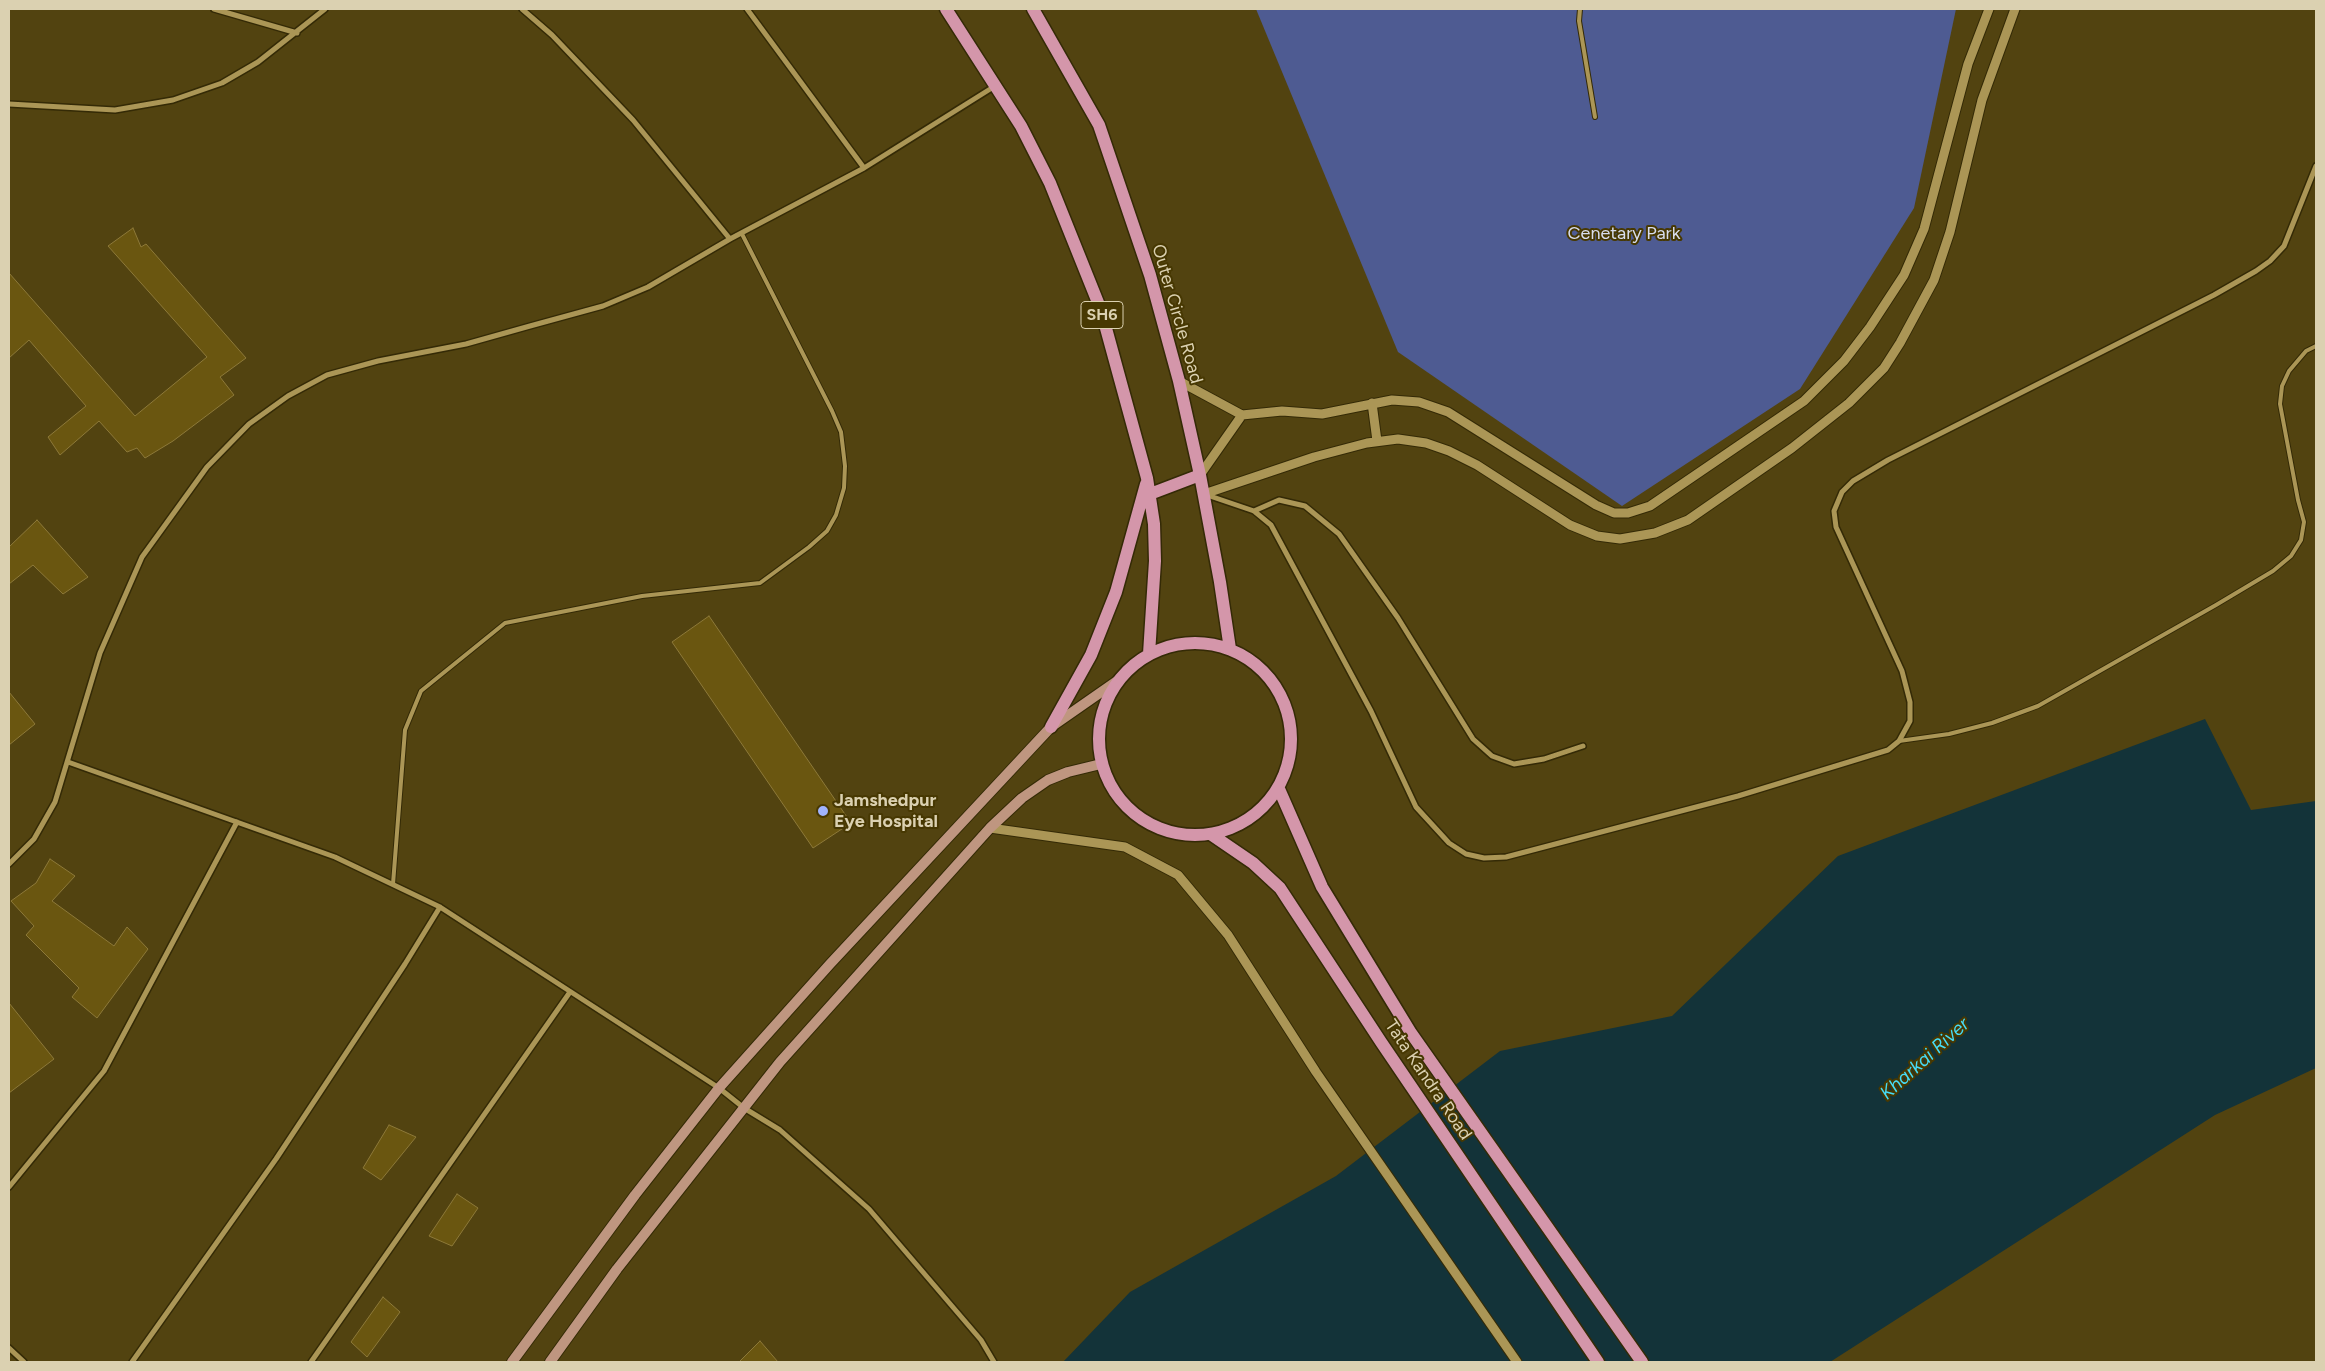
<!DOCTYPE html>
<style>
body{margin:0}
#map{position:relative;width:2325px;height:1371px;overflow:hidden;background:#524310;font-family:Figtree,sans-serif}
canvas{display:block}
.frame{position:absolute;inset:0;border:10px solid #dbd1b1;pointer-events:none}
</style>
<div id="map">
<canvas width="2325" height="1371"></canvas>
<div class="frame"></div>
</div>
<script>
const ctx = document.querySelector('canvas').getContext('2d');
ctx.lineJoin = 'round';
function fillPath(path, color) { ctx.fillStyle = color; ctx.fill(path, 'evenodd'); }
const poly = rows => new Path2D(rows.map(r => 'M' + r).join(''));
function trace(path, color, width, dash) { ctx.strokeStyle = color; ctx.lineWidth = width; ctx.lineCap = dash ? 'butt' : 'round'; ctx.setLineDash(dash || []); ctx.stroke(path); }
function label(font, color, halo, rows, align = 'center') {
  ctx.font = font + ' Figtree,sans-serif'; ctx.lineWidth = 4; ctx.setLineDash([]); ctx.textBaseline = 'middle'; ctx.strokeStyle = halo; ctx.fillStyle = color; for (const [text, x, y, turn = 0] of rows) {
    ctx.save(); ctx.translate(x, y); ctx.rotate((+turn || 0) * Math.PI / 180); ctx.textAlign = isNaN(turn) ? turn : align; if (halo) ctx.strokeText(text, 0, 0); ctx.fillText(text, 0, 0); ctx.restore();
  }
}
fillPath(poly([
 [1256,9,1956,9,1914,208,1800,389,1622,506,1398,352]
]), '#4e5b92');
fillPath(poly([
 [2205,719,2251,810,2316,801,2316,1068,2215,1115,1830,1362,1063,1362,1130,1292,1336,1176,1500,1051,1672,1016,1838,856]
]), '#133339');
const building = poly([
 [133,228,141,247,146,244,246,358,220,377,234,395,173,441,145,458,137,448,127,452,99,421,60,455,48,437,86,406,29,340,9,358,9,273,135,416,207,357,108,246,133,228],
 [37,520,88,577,63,594,33,565,9,584,9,547,37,520],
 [709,616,851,823,813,848,672,642,709,616],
 [9,692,35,724,9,745,9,692],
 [50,859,75,876,52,901,114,946,127,927,148,949,97,1018,72,997,79,988,26,935,34,926,11,901,36,883,50,859],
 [9,1003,54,1059,9,1093,9,1003],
 [389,1125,416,1137,381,1180,363,1168,389,1125],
 [457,1194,478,1208,452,1246,429,1236,457,1194],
 [383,1297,400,1312,367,1357,351,1342,383,1297],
 [760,1341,778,1362,739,1362,760,1341]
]);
fillPath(building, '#6a5610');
trace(building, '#8d7939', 1);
const service = poly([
 [1580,9,1579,21,1595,117],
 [1899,741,1949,734,1992,723,2038,706,2216,605,2273,571,2291,556,2301,540,2304,522,2298,500,2280,404,2282,386,2289,371,2306,351,2316,346],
 [393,884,405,730,421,691,505,623,642,596,760,583,809,547,827,531,836,515,844,488,845,466,841,432,832,411,742,234]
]);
const minor = poly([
 [214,9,297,33],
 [522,9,552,35,633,120,730,239],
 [747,9,864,168],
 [9,104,115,110,173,100,222,83,258,62,325,9],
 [1204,494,1254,511,1271,525,1371,711,1416,807,1449,843,1466,854,1484,858,1506,857,1738,796,1888,750,1899,741,1910,721,1910,702,1902,671,1836,527,1834,511,1842,492,1853,481,1888,460,2214,295,2256,271,2270,261,2284,246,2316,166],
 [1254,511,1279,500,1305,506,1339,534,1398,618,1473,739,1492,756,1514,764,1544,759,1583,746],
 [68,762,335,857,440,907,719,1088,744,1108,780,1130,869,1209,981,1340,994,1362],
 [9,864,34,839,55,802,100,653,142,557,207,467,249,424,288,396,327,375,378,361,466,344,530,326,603,306,648,287,730,239,864,168,995,86],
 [9,1187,104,1071,237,822],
 [9,1348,24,1362],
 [132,1362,276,1159,405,964,440,907],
 [311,1362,570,992]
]);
const tertiary = poly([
 [1179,381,1242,415,1282,411,1322,414,1392,400,1419,402,1448,412,1596,505,1614,513,1628,513,1650,506,1804,401,1844,361,1870,327,1904,275,1924,229,1968,64,1989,9],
 [1372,403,1377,441],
 [1200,475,1242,415],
 [1204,494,1314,457,1367,443,1398,439,1426,443,1449,451,1477,465,1570,525,1597,536,1620,539,1655,533,1688,520,1792,448,1849,403,1884,368,1900,343,1934,280,1950,232,1982,100,2015,9],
 [990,828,1125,847,1178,875,1228,935,1316,1072,1517,1362]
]);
const secondary = poly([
 [512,1362,635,1195,719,1088,830,964,1051,727,1117,681],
 [550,1362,617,1269,780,1062,990,828,1022,798,1048,780,1068,772,1101,764]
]);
const primary = poly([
 [946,9,1021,126,1050,183,1101,310,1147,478,1154,524,1155,561,1149,654],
 [1033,9,1099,125,1150,275,1179,381,1200,475,1220,582,1230,649],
 [1150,494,1200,475],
 '1099 739a96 96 0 1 1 192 0a96 96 0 1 1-192 0Z',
 [1051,727,1091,655,1116,592,1146,484],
 [1279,789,1322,887,1411,1033,1642,1362],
 [1212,835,1253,863,1280,888,1381,1042,1598,1362]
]);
trace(service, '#342a06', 6);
trace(minor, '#342a06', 8);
trace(tertiary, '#342a06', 11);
trace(secondary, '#342a06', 12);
trace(primary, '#342a06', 15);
trace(service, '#ab9656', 4);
trace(minor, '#ab9656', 5);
trace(tertiary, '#ab9656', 9);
trace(secondary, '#bf9680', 10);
trace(primary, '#d496aa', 12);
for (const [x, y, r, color] of [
 [823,811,6,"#a0b3fd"]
]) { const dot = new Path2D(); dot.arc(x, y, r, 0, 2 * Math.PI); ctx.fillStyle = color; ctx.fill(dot); trace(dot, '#473802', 2); }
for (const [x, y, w] of [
 [1102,315,42]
]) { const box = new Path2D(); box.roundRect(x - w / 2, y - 13.5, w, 27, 4); ctx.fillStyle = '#473802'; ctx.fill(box); trace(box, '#dbd1b1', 1); }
label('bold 16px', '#dbd1b1', null, [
 ["SH6",1102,315]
]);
label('18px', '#d8ddef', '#473802', [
 ["Cenetary Park",1624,234]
]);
label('18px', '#dbd1b1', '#473802', [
 ["Outer Circle Road",1177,314,74],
 ["Tata Kandra Road",1428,1080,56]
]);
label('bold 18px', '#dbd1b1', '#473802', [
 ["Jamshedpur",834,801],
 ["Eye Hospital",834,822]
], 'left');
label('italic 19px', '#46dbf6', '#473802', [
 ["Kharkai River",1925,1059,-42]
]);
</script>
